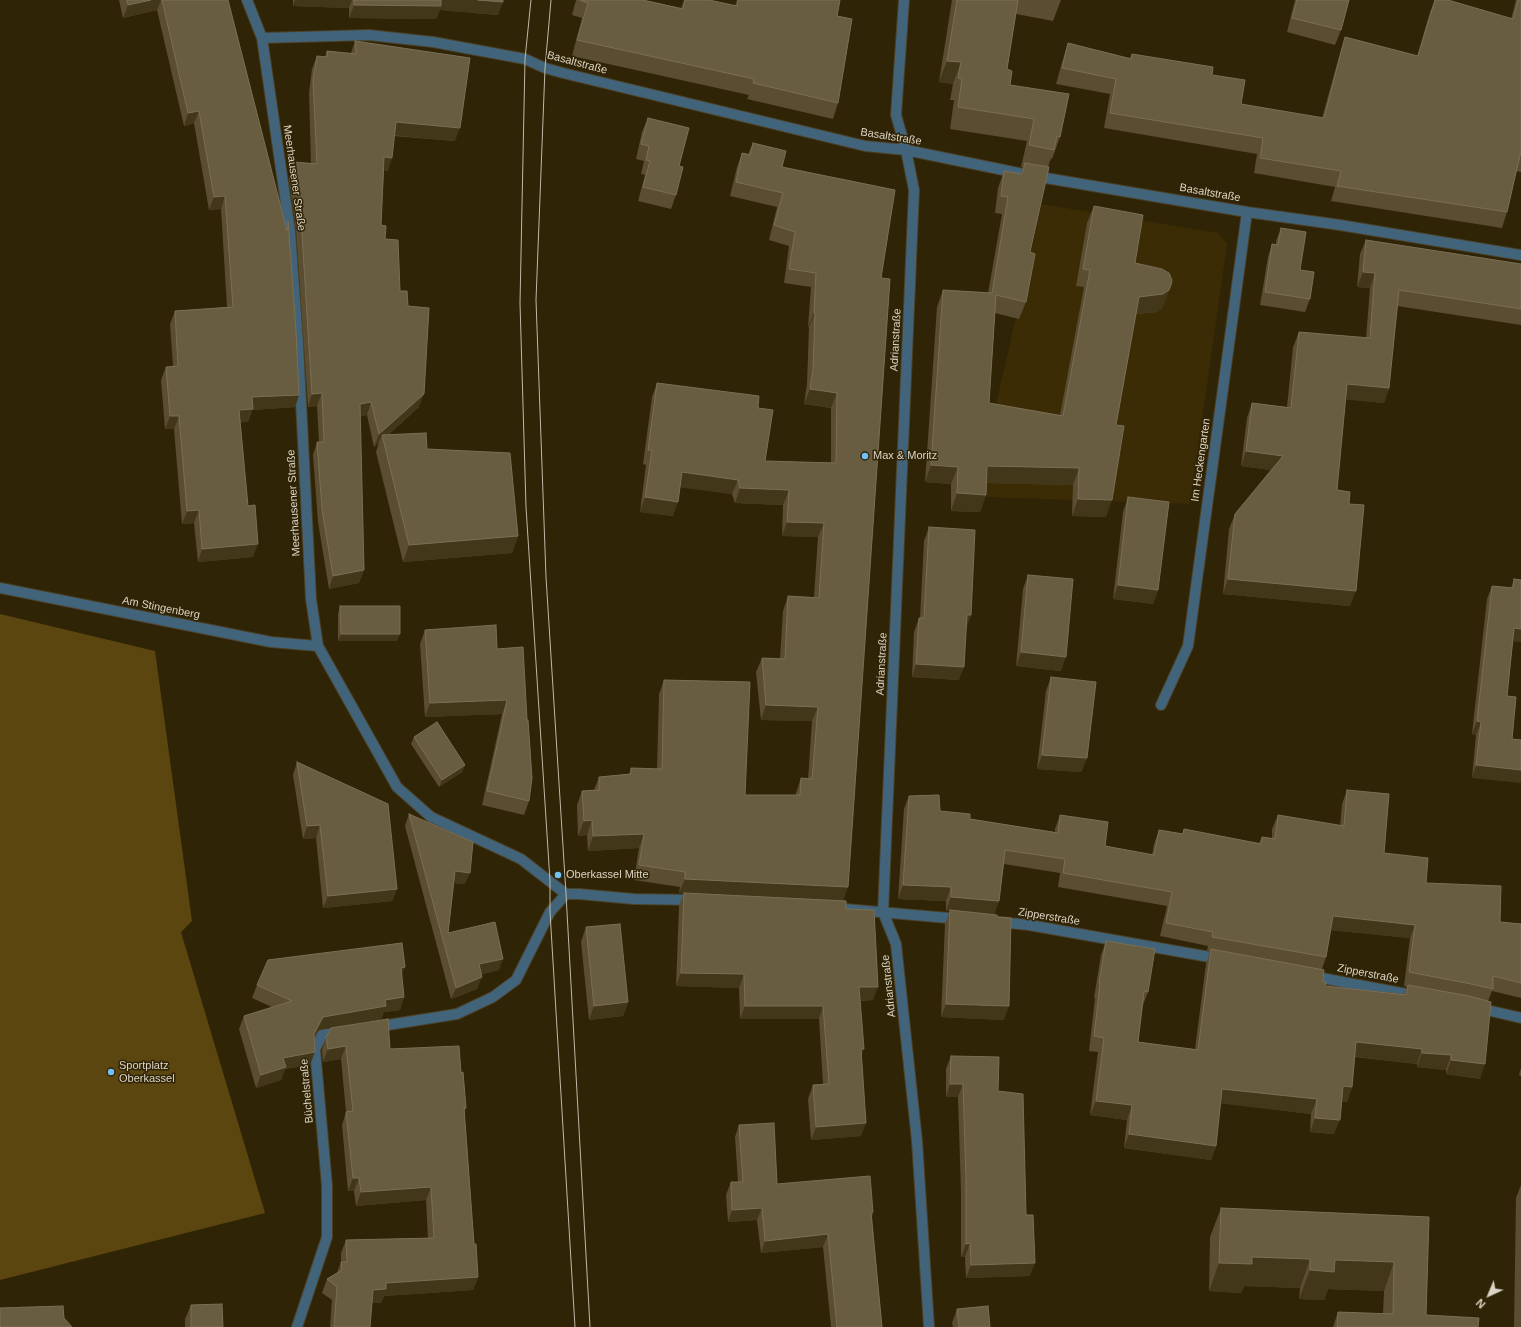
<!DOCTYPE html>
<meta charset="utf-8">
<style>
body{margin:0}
#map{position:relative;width:1521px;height:1327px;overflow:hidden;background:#302407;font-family:Helvetica,sans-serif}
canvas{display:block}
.north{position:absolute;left:1469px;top:1275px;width:40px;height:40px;-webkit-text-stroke:3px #302407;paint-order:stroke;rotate:224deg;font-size:11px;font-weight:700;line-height:16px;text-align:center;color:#dcd5c4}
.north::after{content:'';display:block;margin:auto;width:14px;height:18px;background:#dcd5c4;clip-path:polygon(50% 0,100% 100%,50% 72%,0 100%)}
</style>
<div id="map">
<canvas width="1521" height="1327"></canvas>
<div class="north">N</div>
</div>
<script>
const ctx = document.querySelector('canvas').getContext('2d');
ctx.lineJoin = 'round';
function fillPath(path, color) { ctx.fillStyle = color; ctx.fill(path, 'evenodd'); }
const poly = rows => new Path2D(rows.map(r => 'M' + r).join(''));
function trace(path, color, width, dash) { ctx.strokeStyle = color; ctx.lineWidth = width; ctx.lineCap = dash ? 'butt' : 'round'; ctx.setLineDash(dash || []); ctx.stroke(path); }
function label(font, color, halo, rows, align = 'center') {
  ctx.font = font + ' Helvetica,sans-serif'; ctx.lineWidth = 3; ctx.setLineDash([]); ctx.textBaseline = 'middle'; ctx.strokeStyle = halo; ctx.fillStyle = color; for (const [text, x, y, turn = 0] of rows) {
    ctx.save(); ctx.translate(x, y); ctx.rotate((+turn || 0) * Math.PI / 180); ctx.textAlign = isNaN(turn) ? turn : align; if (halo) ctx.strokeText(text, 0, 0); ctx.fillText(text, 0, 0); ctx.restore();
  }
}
fillPath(poly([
 [1042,204,1218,233,1227,244,1190,504,987,497,988,439]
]), '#3b2c05');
fillPath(poly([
 [0,614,155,651,192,921,181,932,265,1213,0,1280]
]), '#5b460f');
const minor = poly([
 [247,0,262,38,290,231,298,343,311,599,318,646,397,787,431,817,521,859,566,894],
 [904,0,896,115,906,150,914,190,883,912,896,944,917,1141,929,1327],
 [262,38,369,35,433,42,525,59,545,68,563,73,865,146,906,150,1028,175,1247,212,1340,225,1521,255],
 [0,588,271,642,318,646],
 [1161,705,1188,646,1247,212],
 [566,894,579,894,634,899,695,900],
 [833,908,960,919],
 [998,922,1029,925,1221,959],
 [1311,976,1417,996],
 [1478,1008,1521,1018],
 [375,1027,457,1014,493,997,516,980,550,912,566,894],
 [297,1327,327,1237,327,1186,315,1049,322,1035,341,1032]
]);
trace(minor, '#4c4025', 12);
trace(minor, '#41647b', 10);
trace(poly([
 [531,0,525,59,520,303,526,507,550,881,550,912,575,1327],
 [551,0,545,68,536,300,546,577,566,894,590,1327]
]), '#c0b9a6', 1);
fillPath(poly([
 [119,0,228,0,286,227,288,221,299,395,295,407,252,410,248,422,240,422,248,506,253,557,198,562,194,523,182,524,174,429,165,429,161,380,166,367,173,366,170,324,175,311,227,307,221,209,209,210,194,123,184,126,157,10,123,18],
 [293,0,503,0,498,15,440,10,436,19,349,18,349,8,293,6],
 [576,0,643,0,681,8,684,0,709,0,735,6,737,0,840,0,837,16,838,103,833,119,747,99,749,95,572,56,582,18,572,15],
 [952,0,1061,0,1053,21,1016,14,1007,69,1010,85,1060,137,1052,159,1051,158,1048,167,1030,252,1026,302,1019,319,995,313,989,403,1060,415,1084,287,1076,286,1087,223,1094,206,1135,263,1171,285,1162,308,1157,312,1136,314,1116,425,1106,517,1072,516,1073,485,987,483,986,495,980,512,951,511,951,484,925,482,937,307,943,290,988,293,1002,214,995,213,998,188,1004,171,1021,174,1023,167,1021,167,1027,141,950,129,954,100,950,100,953,84,939,82],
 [1295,0,1349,0,1341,30,1335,45,1287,32],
 [1435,0,1511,19,1516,0,1521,0,1521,172,1516,171,1507,212,1502,228,1331,201,1335,187,1254,173,1257,154,1104,128,1110,94,1056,84,1063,59,1068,43,1130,58,1132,54,1212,75,1241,104,1322,118,1340,53,1345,37,1417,56,1430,12],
 [355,41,455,141,394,136,388,171,384,170,381,225,400,291,408,306,419,407,388,435,427,449,518,536,512,553,403,562,376,452,379,442,374,447,367,415,360,416,364,570,359,583,329,589,318,522,313,455,317,442,319,442,317,406,308,407,296,230,289,180,290,175,294,162,311,164,309,93,312,69,317,56,325,57,327,51,351,53],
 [648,118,679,166,676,195,671,209,638,201,645,175,641,174,644,161,636,159,642,132],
 [753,143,782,167,881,278,843,901,846,909,873,1000,860,1001,861,1136,811,1140,808,1099,813,1085,823,1084,819,1019,740,1019,739,988,676,986,679,906,684,893,679,893,680,887,634,880,639,848,588,851,587,835,578,836,577,805,582,791,594,790,599,777,629,774,631,768,657,769,659,694,664,680,745,795,796,795,796,793,801,778,808,779,812,721,761,720,756,672,762,658,780,659,783,611,788,596,814,597,818,537,782,536,783,505,735,503,732,494,680,487,673,516,640,512,646,465,643,464,652,397,657,383,758,408,765,461,831,463,831,408,804,404,807,384,809,327,808,327,811,287,784,283,789,246,769,240,777,207,730,196,737,167,742,153,748,154],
 [1281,228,1300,270,1310,299,1305,312,1260,305,1268,257,1272,244,1276,245,1276,241],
 [1366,240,1521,264,1521,325,1397,306,1389,388,1384,403,1345,399,1337,490,1349,504,1350,606,1223,594,1229,529,1235,514,1271,470,1241,466,1247,418,1252,403,1287,407,1293,347,1299,332,1366,338,1370,288,1357,287,1360,254],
 [1128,497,1158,590,1153,604,1113,599,1123,512],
 [929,527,971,615,966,628,959,680,912,677,914,632,919,618,920,618,924,541],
 [1028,575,1061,671,1016,666,1023,589],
 [1514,579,1521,580,1521,642,1513,641,1507,696,1472,778,1476,735,1472,734,1487,599,1492,586,1511,588],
 [340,606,397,641,338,641,338,614],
 [425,630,497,649,527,720,529,801,524,815,482,805,502,714,425,717,420,644],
 [1051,677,1087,758,1081,772,1037,769,1046,691],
 [414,737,465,765,462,772,439,787,411,744],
 [297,762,397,889,392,901,323,908,316,838,303,839,293,775],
 [1347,790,1384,853,1426,883,1500,922,1521,924,1521,998,1492,991,1488,1001,1480,1079,1446,1074,1446,1070,1417,1067,1417,1064,1355,1057,1352,1087,1347,1102,1341,1101,1334,1134,1310,1132,1311,1114,1220,1103,1216,1146,1211,1160,1124,1148,1127,1120,1090,1115,1098,1052,1089,1051,1095,998,1094,998,1101,955,1106,941,1148,992,1143,1005,1138,1042,1195,1049,1206,964,1210,951,1207,951,1208,946,1160,936,1167,906,1058,887,1060,873,1004,864,999,901,994,914,997,917,1004,1020,941,1017,945,924,950,911,946,911,946,901,898,899,904,809,909,796,940,811,970,819,1055,832,1055,829,1060,815,1105,846,1152,855,1154,844,1159,830,1182,834,1184,829,1259,843,1262,837,1272,838,1272,829,1278,815,1340,826,1342,804],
 [1331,930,1410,938,1404,986,1407,987,1404,994,1325,986,1323,981,1322,969,1326,957],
 [409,814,465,884,454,883,448,933,499,970,481,974,477,989,451,999,405,826],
 [586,927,628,1002,623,1016,589,1020,581,942],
 [402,974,404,997,400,1010,384,1012,381,1019,318,1030,314,1038,310,1065,285,1069,281,1080,256,1088,239,1029,244,1016,272,1007,252,998,257,985],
 [326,1037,390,1049,461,1073,466,1108,464,1112,474,1244,478,1277,473,1290,384,1296,381,1303,372,1303,370,1327,330,1327,332,1300,322,1293,327,1279,337,1273,341,1262,341,1253,346,1240,428,1238,426,1200,356,1206,354,1191,348,1191,342,1125,346,1112,341,1059,323,1062,322,1050],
 [951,1056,998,1091,1026,1215,1030,1276,966,1278,965,1257,961,1257,961,1192,958,1097,946,1097,946,1069],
 [1521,1068,1521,1076,1519,1075],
 [739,1125,777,1184,873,1212,872,1217,882,1327,831,1327,823,1247,761,1253,757,1220,728,1222,726,1195,731,1182,738,1182,735,1137],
 [1521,1185,1521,1327,1514,1327,1516,1198],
 [1221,1208,1429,1217,1426,1315,1478,1327,1333,1327,1338,1312,1383,1314,1384,1291,1328,1289,1324,1300,1299,1299,1300,1288,1244,1286,1241,1293,1209,1291,1210,1237],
 [191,1305,223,1327,185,1327,185,1319],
 [957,1309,990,1327,953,1327,952,1323]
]), '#5a4d31');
fillPath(poly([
 [151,0,161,0,157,10,123,18,128,5],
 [295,0,352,0,349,8,293,6],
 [440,0,478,0,503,2,498,15,440,10,436,19,349,18,354,5],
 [947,61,961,62,953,84,939,82],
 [199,111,194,123,184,126,188,113],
 [396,122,460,128,455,141,391,135],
 [384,157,392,158,388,171,380,170],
 [225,196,221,209,209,210,214,197],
 [1363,272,1375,273,1370,288,1357,287],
 [1171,285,1162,308,1157,312,1132,314,1139,297],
 [814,313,815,313,809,327,808,327],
 [1347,384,1389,388,1384,403,1341,399],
 [810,389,837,393,831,408,804,404],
 [322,393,317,406,308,407,312,394],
 [424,394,419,407,383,439,382,435,379,442,374,447,379,434],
 [299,395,295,407,252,410,248,422,235,423,239,410,252,397],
 [371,402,367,415,355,417,360,404],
 [170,416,179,416,174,429,165,429],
 [1246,451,1283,456,1278,471,1241,466],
 [931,465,958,467,951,484,925,482],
 [987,466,1079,468,1073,485,981,483],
 [682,472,738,480,732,494,677,487],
 [740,488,789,490,783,505,735,503],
 [957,493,986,495,980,512,951,511],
 [645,497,678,502,673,516,640,512],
 [1078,499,1112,500,1106,517,1072,516],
 [199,510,194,523,182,524,187,511],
 [787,522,824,523,818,537,782,536],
 [518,536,512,553,403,562,409,545],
 [258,544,253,557,198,562,202,549],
 [364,570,359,583,329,589,333,576],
 [1228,579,1356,591,1350,606,1223,594],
 [1118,585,1158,590,1153,604,1113,599],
 [967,615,971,615,966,629],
 [1514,628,1521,629,1521,642,1509,641],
 [341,634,400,634,397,641,338,641],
 [1021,652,1066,657,1061,671,1016,666],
 [916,664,964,667,959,680,912,677],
 [507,700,502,714,425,717,430,703],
 [766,705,818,707,812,721,761,720],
 [1477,721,1481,722,1476,735,1472,734],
 [1042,755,1087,758,1081,772,1037,769],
 [465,765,462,772,439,787,442,780],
 [1476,765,1521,770,1521,783,1472,778],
 [592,820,587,835,578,836,584,821],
 [320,825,316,838,303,839,307,826],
 [644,834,639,848,588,851,593,836],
 [455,871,470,873,465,884,451,883],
 [685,879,848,887,843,902,679,893],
 [903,885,951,887,946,901,898,899],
 [397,889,392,901,323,908,328,896],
 [951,897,999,901,994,915,946,911],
 [1333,916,1415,925,1410,938,1328,930],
 [503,959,499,970,475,976,479,964],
 [405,967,400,980,401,968],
 [681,973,744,974,739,988,676,986],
 [482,977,477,989,451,999,456,988],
 [859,987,878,987,873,1000,854,1001],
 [404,997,400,1010,384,1012,381,1019,318,1030,309,1046,314,1034,323,1017,385,1000],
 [628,1002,623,1016,589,1020,594,1006],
 [946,1004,1009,1006,1004,1020,941,1017],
 [745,1006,823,1006,819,1019,740,1019],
 [1356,1042,1422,1049,1417,1064,1351,1056],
 [346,1046,341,1059,323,1062,328,1049],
 [861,1049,864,1049,859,1062],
 [315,1052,310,1065,285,1069,281,1080,256,1088,261,1075,283,1058],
 [1422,1053,1451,1055,1446,1070,1417,1067],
 [1451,1060,1485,1064,1480,1079,1446,1074],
 [950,1084,963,1084,958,1097,946,1097],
 [1343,1086,1352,1087,1347,1102,1338,1101],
 [1222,1089,1317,1099,1311,1114,1217,1103],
 [1096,1101,1132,1105,1127,1120,1090,1115],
 [1315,1118,1340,1120,1334,1134,1310,1132],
 [866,1123,861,1136,811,1140,816,1127],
 [1129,1134,1216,1146,1211,1160,1124,1148],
 [353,1178,359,1178,354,1191,348,1191],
 [431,1187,426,1200,356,1206,361,1192],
 [762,1208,757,1220,728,1222,732,1210],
 [828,1234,823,1247,761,1253,765,1241],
 [970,1243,965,1257,961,1257,966,1244],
 [1252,1257,1310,1259,1300,1288,1244,1286,1241,1293,1209,1291,1219,1263],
 [1335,1260,1394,1262,1384,1291,1328,1289,1324,1300,1299,1299,1310,1270],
 [1035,1263,1030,1276,966,1278,971,1265],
 [478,1277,473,1290,384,1296,381,1303,368,1303,373,1290,386,1283]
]), '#43371a');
const building = poly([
 [127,0,151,0,128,5,127,0],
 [162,0,228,0,287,231,288,221,296,331,299,395,252,397,253,409,239,410,248,506,255,505,258,544,202,549,199,510,187,511,179,416,170,416,166,367,178,366,175,311,233,307,225,196,214,197,199,111,188,113,162,0],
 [354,0,441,0,441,6,354,5,354,0],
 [478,0,503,0,503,2,478,0],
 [580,0,643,0,683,9,685,0,709,0,737,6,738,0,840,0,837,16,852,19,838,103,753,83,754,79,577,40,588,3,580,0],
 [957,0,1018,0,1007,69,1012,71,1010,85,1069,94,1060,137,1057,136,1054,150,1029,145,1034,119,958,107,962,79,958,78,961,62,947,61,957,0],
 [1297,0,1349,0,1341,30,1292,18,1297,0],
 [1435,0,1448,0,1513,19,1518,0,1521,0,1521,155,1520,155,1507,212,1337,186,1341,171,1260,158,1263,138,1110,113,1116,79,1062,68,1068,43,1131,59,1132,54,1213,67,1212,75,1245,80,1241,104,1324,118,1345,37,1418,56,1435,0],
 [355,41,470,58,460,128,396,122,392,158,384,157,381,225,386,226,385,239,398,240,400,291,407,291,408,306,429,308,424,394,379,434,371,402,360,404,364,570,333,576,322,509,317,442,324,442,322,393,312,394,301,218,294,167,294,162,317,164,313,80,317,56,327,57,327,51,356,54,355,41],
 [648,118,689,128,679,166,683,167,676,195,643,187,650,161,646,160,649,146,641,144,648,118],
 [753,143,786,151,782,167,895,190,881,278,890,279,848,887,685,879,685,872,639,865,644,834,593,836,592,820,584,821,582,791,599,790,599,777,631,774,631,768,662,769,664,680,750,682,745,795,800,795,801,778,812,779,818,707,766,705,762,658,785,659,788,596,819,598,824,523,787,522,789,490,740,488,738,480,682,472,678,502,645,497,652,450,648,450,657,383,759,396,758,408,773,410,765,461,836,463,837,393,810,389,813,370,815,313,814,313,816,273,789,269,795,232,774,225,783,193,736,182,742,153,750,155,753,143],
 [1025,163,1049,167,1030,252,1035,254,1026,302,996,295,989,403,1063,416,1090,270,1083,269,1094,206,1143,215,1135,263,1162,269,1169,273,1172,280,1171,285,1169,290,1163,294,1139,297,1116,425,1124,426,1112,500,1078,499,1079,468,987,466,986,495,957,493,958,467,931,465,943,290,992,293,1008,197,1001,196,1004,171,1022,174,1025,163],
 [1281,228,1306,232,1300,270,1314,272,1310,299,1265,292,1272,244,1278,245,1281,228],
 [1366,240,1521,264,1521,309,1399,290,1389,388,1347,384,1337,490,1350,492,1349,504,1364,505,1356,591,1228,579,1235,514,1283,456,1246,451,1252,403,1291,408,1299,332,1370,338,1375,273,1363,272,1366,240],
 [426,433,427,449,510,453,518,536,409,545,382,435,426,433],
 [1128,497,1169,502,1158,590,1118,585,1128,497],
 [929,527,975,530,971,615,967,615,964,667,916,664,919,618,924,618,929,527],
 [1028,575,1073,579,1066,657,1021,652,1028,575],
 [1514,579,1521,580,1521,629,1514,628,1507,696,1516,697,1512,739,1521,740,1521,770,1476,765,1481,722,1477,721,1492,586,1513,588,1514,579],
 [340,606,400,606,400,634,341,634,340,606],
 [496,625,497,649,523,647,527,720,528,720,532,778,529,801,487,791,507,700,430,703,425,630,496,625],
 [1051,677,1096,682,1087,758,1042,755,1051,677],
 [437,722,465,765,442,780,414,737,437,722],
 [297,762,388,804,397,889,328,896,320,825,307,826,297,762],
 [1347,790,1389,794,1384,853,1428,858,1426,883,1501,886,1500,922,1521,924,1521,983,1493,976,1493,989,1471,984,1409,972,1415,925,1333,916,1326,957,1212,937,1213,932,1166,923,1172,892,1063,873,1065,859,1005,850,999,901,951,897,951,887,903,885,909,796,939,795,940,811,970,814,970,819,1058,833,1060,815,1108,822,1105,846,1154,855,1159,830,1183,834,1184,829,1261,844,1262,837,1275,839,1278,815,1344,826,1347,790],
 [409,814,473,842,470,873,455,871,448,933,495,922,503,959,479,964,482,977,456,988,409,814],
 [684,893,846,901,846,909,874,910,878,987,859,987,864,1049,861,1049,866,1123,816,1127,813,1085,829,1084,823,1006,745,1006,744,974,681,973,684,893],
 [950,910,997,915,997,917,1011,918,1009,1006,946,1004,950,910],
 [620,924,628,1002,594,1006,586,927,620,924],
 [1106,941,1155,949,1148,992,1144,991,1138,1042,1198,1050,1211,949,1324,970,1323,981,1326,982,1325,986,1406,995,1408,985,1469,996,1491,1002,1485,1064,1451,1060,1451,1055,1422,1053,1422,1049,1356,1042,1352,1087,1343,1086,1340,1120,1315,1118,1317,1099,1222,1089,1216,1146,1129,1134,1132,1105,1096,1101,1104,1038,1094,1036,1100,984,1099,983,1106,941],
 [402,943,405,967,401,968,404,997,385,1000,386,1006,323,1017,314,1034,315,1052,283,1058,286,1067,261,1075,244,1016,292,1001,257,985,268,960,402,943],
 [388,1019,390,1049,459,1046,461,1073,463,1072,466,1108,464,1108,474,1244,476,1244,478,1277,386,1283,386,1289,373,1290,370,1327,334,1327,337,1287,327,1279,342,1270,341,1262,347,1262,346,1240,434,1238,431,1187,361,1192,359,1178,353,1178,346,1112,353,1111,346,1046,328,1049,326,1037,331,1028,388,1019],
 [951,1056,999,1057,998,1091,1023,1094,1026,1215,1033,1215,1035,1263,971,1265,970,1243,966,1244,966,1179,963,1084,950,1084,951,1056],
 [774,1123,777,1184,870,1176,873,1212,871,1213,882,1327,837,1327,828,1234,765,1241,762,1208,732,1210,731,1182,743,1182,739,1125,774,1123],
 [1221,1208,1429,1217,1426,1315,1479,1318,1478,1327,1337,1327,1338,1312,1393,1314,1394,1262,1335,1260,1334,1272,1310,1270,1310,1259,1252,1257,1252,1264,1219,1263,1221,1208],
 [222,1304,223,1327,191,1327,191,1305,222,1304],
 [63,1306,64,1318,72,1327,0,1327,0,1308,63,1306],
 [988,1306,990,1327,959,1327,957,1309,988,1306]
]);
fillPath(building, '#685c41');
trace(building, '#7a6f55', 1);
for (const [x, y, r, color] of [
 [865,456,4,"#70c1f4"],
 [558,875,4,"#70c1f4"],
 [111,1072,4,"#70c1f4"]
]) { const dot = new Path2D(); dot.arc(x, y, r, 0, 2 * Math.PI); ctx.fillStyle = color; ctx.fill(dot); trace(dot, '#302407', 1.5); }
label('11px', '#dcd5c4', '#302407', [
 ["Basaltstraße",577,63,15],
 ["Basaltstraße",891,137,9],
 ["Meerhausener Straße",294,178,82],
 ["Basaltstraße",1210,193,10],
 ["Adrianstraße",896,340,-87],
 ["Im Heckengarten",1201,460,-82],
 ["Meerhausener Straße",294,503,-93],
 ["Am Stingenberg",161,608,11],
 ["Adrianstraße",882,664,-87],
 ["Zipperstraße",1049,917,9],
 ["Zipperstraße",1368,974,11],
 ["Adrianstraße",889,986,-96],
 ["Büchelstraße",307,1091,-95]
]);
label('11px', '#dcd5c4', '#302407', [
 ["Max & Moritz",873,456],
 ["Oberkassel Mitte",566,875],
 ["Sportplatz",119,1066],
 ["Oberkassel",119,1079]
], 'left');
</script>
